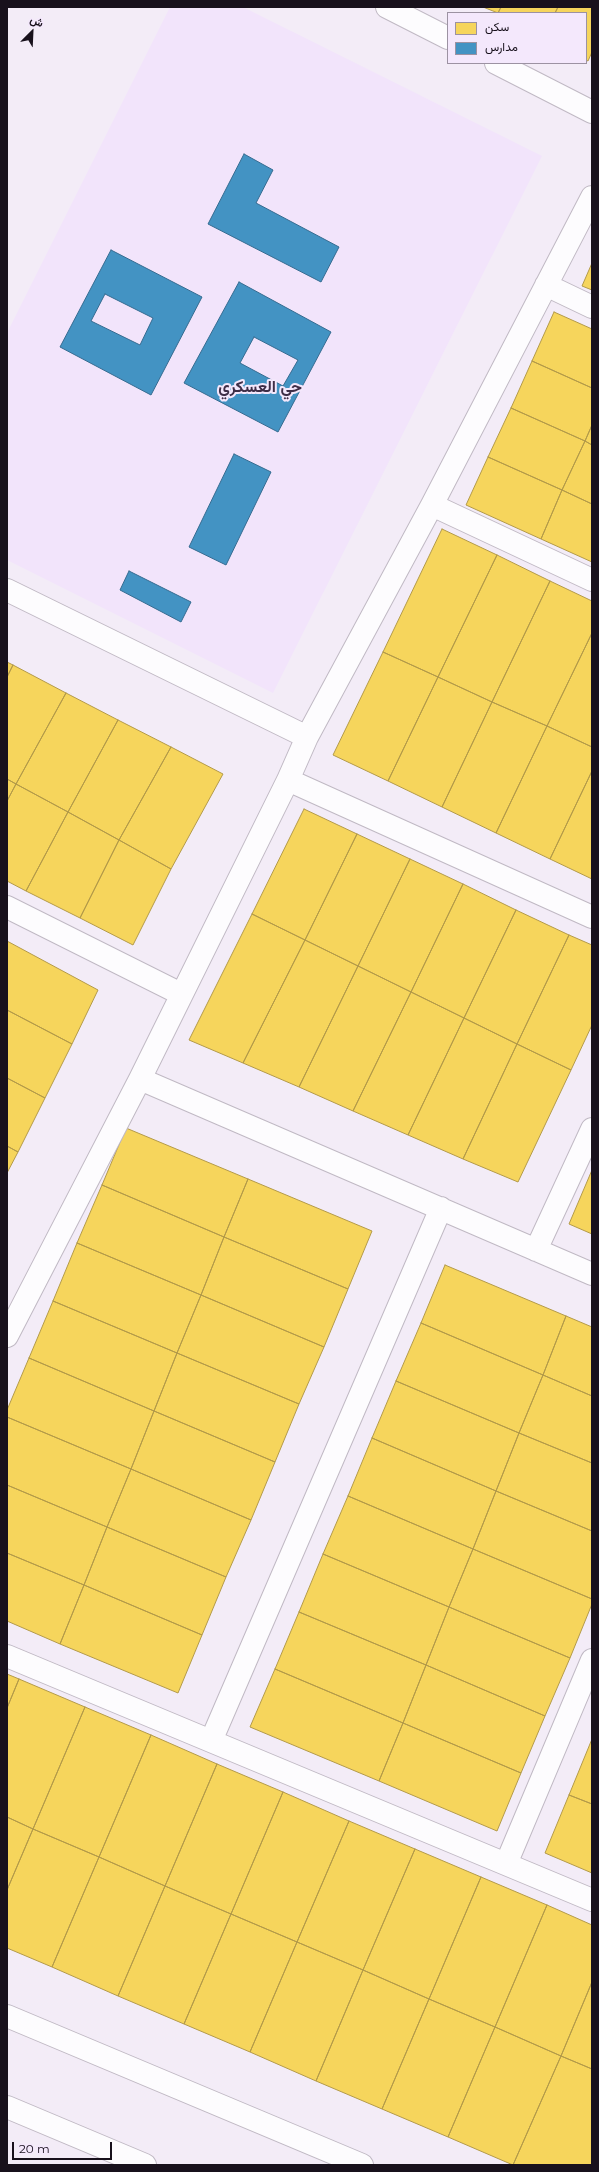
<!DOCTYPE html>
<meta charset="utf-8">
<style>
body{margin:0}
#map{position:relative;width:599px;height:2172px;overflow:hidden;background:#f3ecf7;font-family:Montserrat,Vazirmatn,sans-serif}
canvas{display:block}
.frame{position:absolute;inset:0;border:8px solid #18111c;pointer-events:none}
.legend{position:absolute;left:447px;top:12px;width:140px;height:52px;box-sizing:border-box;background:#f4e8fc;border:1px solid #9c92a2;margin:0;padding:5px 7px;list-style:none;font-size:12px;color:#18111c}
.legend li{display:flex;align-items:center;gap:8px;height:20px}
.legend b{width:20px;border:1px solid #9c92a2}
.north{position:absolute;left:12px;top:12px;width:40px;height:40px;-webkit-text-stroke:3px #f4e8fc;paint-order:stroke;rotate:24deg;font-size:11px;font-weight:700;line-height:16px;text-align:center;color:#18111c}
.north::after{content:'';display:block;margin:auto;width:14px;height:18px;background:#18111c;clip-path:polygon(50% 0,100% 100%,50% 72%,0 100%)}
.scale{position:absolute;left:12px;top:2142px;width:100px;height:18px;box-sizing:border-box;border:2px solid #18111c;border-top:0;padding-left:5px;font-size:12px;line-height:14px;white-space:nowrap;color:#18111c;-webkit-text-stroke:3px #f4e8fc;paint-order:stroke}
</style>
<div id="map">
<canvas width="599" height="2172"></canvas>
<div class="frame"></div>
<ul class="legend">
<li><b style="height:11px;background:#f6d55c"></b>سكن</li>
<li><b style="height:11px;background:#4393c3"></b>مدارس</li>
</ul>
<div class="north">ش</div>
<div class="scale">20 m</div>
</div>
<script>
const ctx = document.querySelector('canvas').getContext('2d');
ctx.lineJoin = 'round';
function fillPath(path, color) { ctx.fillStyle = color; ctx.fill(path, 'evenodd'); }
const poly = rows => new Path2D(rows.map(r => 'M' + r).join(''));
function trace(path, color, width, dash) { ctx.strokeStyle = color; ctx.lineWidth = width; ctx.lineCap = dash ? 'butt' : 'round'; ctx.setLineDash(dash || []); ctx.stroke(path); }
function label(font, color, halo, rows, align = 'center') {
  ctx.font = font + ' Montserrat,Vazirmatn,sans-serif'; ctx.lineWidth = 4; ctx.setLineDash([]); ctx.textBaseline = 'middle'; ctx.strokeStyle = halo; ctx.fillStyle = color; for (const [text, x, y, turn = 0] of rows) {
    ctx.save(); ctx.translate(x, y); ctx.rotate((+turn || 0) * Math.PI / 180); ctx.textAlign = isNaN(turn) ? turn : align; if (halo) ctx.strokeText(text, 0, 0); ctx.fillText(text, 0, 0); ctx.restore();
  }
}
fillPath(poly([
 [170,7,243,7,542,156,273,693,7,560,7,333]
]), '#f2e4fb');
const homes = poly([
 [483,7,501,7,498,13,483,7],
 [501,7,558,7,555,13,498,13,501,7],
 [558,7,592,7,592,52,588,61,586,60,586,13,555,13,558,7],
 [592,263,592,290,582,286,592,263],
 [554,312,592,329,592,388,532,361,554,312],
 [532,361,592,388,592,425,585,441,511,408,532,361],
 [511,408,585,441,562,490,488,457,511,408],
 [592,425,592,445,585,441,592,425],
 [585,441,592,445,592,504,562,490,585,441],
 [488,457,562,490,541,539,466,505,488,457],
 [562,490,592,504,592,562,541,539,562,490],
 [442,529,497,555,438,677,383,652,442,529],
 [497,555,550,581,492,702,438,677,497,555],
 [550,581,592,601,592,633,547,726,492,702,550,581],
 [592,633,592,747,547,726,592,633],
 [383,652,438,677,388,781,333,755,383,652],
 [7,662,13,665,7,677,7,662],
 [13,665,66,693,16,784,7,779,7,677,13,665],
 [438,677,492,702,442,807,388,781,438,677],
 [66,693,118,720,68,812,16,784,66,693],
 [492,702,547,726,496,833,442,807,492,702],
 [118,720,171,747,119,840,68,812,118,720],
 [547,726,592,747,592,771,550,859,496,833,547,726],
 [171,747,223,774,171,869,119,840,171,747],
 [592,771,592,879,550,859,592,771],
 [7,779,16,784,7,801,7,779],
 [16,784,68,812,26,891,7,881,7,801,16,784],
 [304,809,357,834,305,940,252,914,304,809],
 [68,812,119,840,80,918,26,891,68,812],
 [357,834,410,859,358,966,305,940,357,834],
 [119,840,171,869,133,945,80,918,119,840],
 [410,859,463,884,411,992,358,966,410,859],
 [463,884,516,910,464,1018,411,992,463,884],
 [516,910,569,935,517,1044,464,1018,516,910],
 [252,914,305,940,243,1063,189,1040,252,914],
 [569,935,592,945,592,1025,571,1070,517,1044,569,935],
 [305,940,358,966,299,1087,243,1063,305,940],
 [7,941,98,990,72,1044,7,1010,7,941],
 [358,966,411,992,353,1111,299,1087,358,966],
 [411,992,464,1018,408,1135,353,1111,411,992],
 [7,1010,72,1044,45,1098,7,1078,7,1010],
 [464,1018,517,1044,463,1159,408,1135,464,1018],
 [517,1044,571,1070,518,1182,463,1159,517,1044],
 [7,1078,45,1098,18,1152,7,1146,7,1078],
 [126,1128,248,1179,224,1237,102,1185,126,1128],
 [7,1146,18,1152,7,1173,7,1146],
 [592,1170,592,1234,569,1224,592,1170],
 [248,1179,372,1231,348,1289,224,1237,248,1179],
 [102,1185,224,1237,201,1295,77,1243,102,1185],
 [224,1237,348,1289,324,1347,201,1295,224,1237],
 [77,1243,201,1295,177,1353,53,1301,77,1243],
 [445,1265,566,1316,543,1375,421,1323,445,1265],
 [201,1295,324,1347,299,1404,177,1353,201,1295],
 [53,1301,177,1353,154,1411,29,1358,53,1301],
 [566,1316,592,1327,592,1396,543,1375,566,1316],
 [421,1323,543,1375,519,1433,396,1381,421,1323],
 [177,1353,299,1404,275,1462,154,1411,177,1353],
 [29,1358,154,1411,131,1469,7,1417,7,1410,29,1358],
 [543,1375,592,1396,592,1463,519,1433,543,1375],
 [396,1381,519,1433,496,1491,372,1438,396,1381],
 [154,1411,275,1462,251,1520,131,1469,154,1411],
 [7,1417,131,1469,107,1527,7,1485,7,1417],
 [519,1433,592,1463,592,1531,496,1491,519,1433],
 [372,1438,496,1491,473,1549,348,1496,372,1438],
 [131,1469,251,1520,226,1577,107,1527,131,1469],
 [7,1485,107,1527,84,1585,7,1553,7,1485],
 [496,1491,592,1531,592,1599,473,1549,496,1491],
 [348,1496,473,1549,449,1607,323,1554,348,1496],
 [107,1527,226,1577,202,1635,84,1585,107,1527],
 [473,1549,592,1599,592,1604,570,1658,449,1607,473,1549],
 [7,1553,84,1585,60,1644,7,1621,7,1553],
 [323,1554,449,1607,426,1665,299,1612,323,1554],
 [84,1585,202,1635,178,1693,60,1644,84,1585],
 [449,1607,570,1658,545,1716,426,1665,449,1607],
 [299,1612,426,1665,403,1723,275,1669,299,1612],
 [426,1665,545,1716,521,1773,403,1723,426,1665],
 [275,1669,403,1723,379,1781,250,1727,275,1669],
 [7,1674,19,1679,7,1708,7,1674],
 [19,1679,85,1707,33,1829,7,1817,7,1708,19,1679],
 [85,1707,151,1735,99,1857,33,1829,85,1707],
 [403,1723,521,1773,497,1831,379,1781,403,1723],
 [151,1735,217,1764,165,1886,99,1857,151,1735],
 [592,1739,592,1804,569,1795,592,1739],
 [217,1764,283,1792,231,1914,165,1886,217,1764],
 [283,1792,349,1821,297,1942,231,1914,283,1792],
 [569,1795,592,1804,592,1873,545,1853,569,1795],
 [7,1817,33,1829,7,1890,7,1817],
 [349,1821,415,1849,363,1970,297,1942,349,1821],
 [33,1829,99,1857,52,1967,7,1948,7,1890,33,1829],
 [415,1849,481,1877,429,1999,363,1970,415,1849],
 [99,1857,165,1886,118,1996,52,1967,99,1857],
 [481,1877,547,1905,495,2027,429,1999,481,1877],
 [165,1886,231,1914,184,2024,118,1996,165,1886],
 [547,1905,592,1925,592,1982,561,2056,495,2027,547,1905],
 [231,1914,297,1942,250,2052,184,2024,231,1914],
 [297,1942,363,1970,316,2081,250,2052,297,1942],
 [363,1970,429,1999,382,2109,316,2081,363,1970],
 [592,1982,592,2069,561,2056,592,1982],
 [429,1999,495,2027,448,2137,382,2109,429,1999],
 [495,2027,561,2056,513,2165,448,2137,495,2027],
 [561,2056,592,2069,592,2165,513,2165,561,2056]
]);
fillPath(homes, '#f6d55c');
trace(homes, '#b39a49', 1);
const schools = poly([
 [244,154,273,170,256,203,339,247,321,282,208,224,244,154],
 [111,250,202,297,151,395,60,347,111,250],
 [105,294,153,318,140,345,91,321,105,294],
 [239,282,331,332,278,432,184,383,239,282],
 [254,337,298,360,283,386,240,363,254,337],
 [234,454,271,472,226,565,189,547,234,454],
 [129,571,191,602,181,622,120,590,129,571]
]);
fillPath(schools, '#4393c3');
trace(schools, '#366c91', 1);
const minor = poly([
 [387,7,448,38],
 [496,63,592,112],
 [546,285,592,307],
 [432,505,592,580],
 [7,590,307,737],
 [288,780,592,917],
 [7,907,181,994],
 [140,1079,592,1274],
 [536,1250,592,1129],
 [7,1336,140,1079,288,780,307,737,432,505,592,197],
 [7,1656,592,1900],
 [211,1741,441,1208],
 [506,1864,592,1660]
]);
const tertiary = poly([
 [7,2016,362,2165],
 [7,2107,145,2165]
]);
trace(minor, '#c0b9c4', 24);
trace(tertiary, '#c0b9c4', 24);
trace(minor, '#fdfcfe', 22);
trace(tertiary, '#fdfcfe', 22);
label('bold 16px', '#3e2e47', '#f4e8fc', [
 ["حي العسكري",260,387]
]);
</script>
